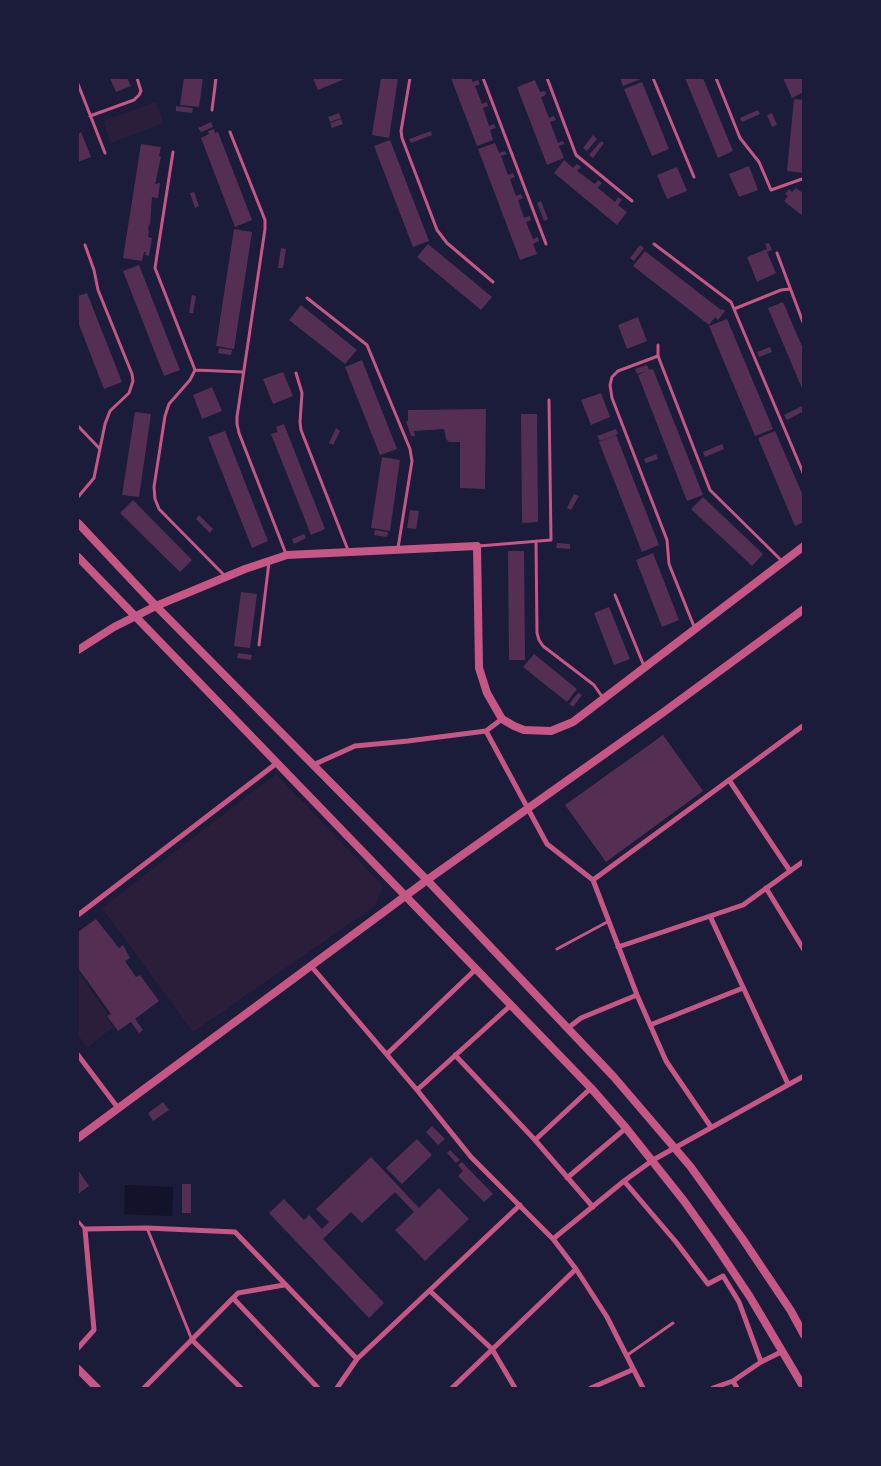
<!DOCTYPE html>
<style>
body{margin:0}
#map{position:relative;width:881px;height:1466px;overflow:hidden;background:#1b1b3a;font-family:Quicksand,sans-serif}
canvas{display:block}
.frame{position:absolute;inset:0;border:79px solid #1b1b3a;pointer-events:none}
</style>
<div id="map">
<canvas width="881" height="1466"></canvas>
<div class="frame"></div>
</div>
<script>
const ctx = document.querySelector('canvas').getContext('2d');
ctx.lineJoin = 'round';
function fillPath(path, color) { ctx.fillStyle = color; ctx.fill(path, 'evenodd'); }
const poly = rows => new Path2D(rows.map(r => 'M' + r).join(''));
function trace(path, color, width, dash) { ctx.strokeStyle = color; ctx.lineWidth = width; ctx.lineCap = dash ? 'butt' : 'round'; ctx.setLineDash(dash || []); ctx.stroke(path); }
fillPath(poly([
 [156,102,163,121,162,124,111,143,103,121],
 [276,774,383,886,375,906,193,1032,102,908],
 [78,972,108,1014,105,1016,113,1027,87,1048,78,1035]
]), '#2a1e3b');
fillPath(poly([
 [125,1185,173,1187,172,1216,124,1214]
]), '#12122b');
fillPath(poly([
 [110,78,127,78,131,86,116,92],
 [184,78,203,78,199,107,180,105],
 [313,78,347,78,318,90],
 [381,78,398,78,389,138,372,135],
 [451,78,471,78,473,82,478,80,480,84,475,86,482,104,487,102,488,106,483,108,489,126,494,124,496,128,490,130,493,140,477,146],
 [620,78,640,78,641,79,623,86],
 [685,78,703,78,733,151,718,158],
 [783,78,803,78,804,92,792,98],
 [535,80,540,92,545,91,546,95,541,97,549,118,554,116,556,120,550,122,558,143,563,141,564,144,559,146,564,158,547,165,517,87],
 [642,82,669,149,652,156,624,89],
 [794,99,804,100,804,173,787,171],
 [176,106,193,108,192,113,176,111],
 [758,110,760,114,742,122,740,118],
 [339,113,341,118,330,122,328,117],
 [772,113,777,125,772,127,767,115],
 [341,119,343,124,332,128,330,123],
 [211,122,213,127,201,132,198,128],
 [214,129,215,133,218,132,252,220,235,227,201,138,209,134,208,131],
 [431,131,432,135,411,143,409,139],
 [81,132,91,157,78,162,78,134],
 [593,135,597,139,587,151,583,148],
 [390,140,429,241,413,247,374,146],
 [601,141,604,143,593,158,589,155],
 [495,143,499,153,505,151,507,154,501,156,508,175,513,173,515,177,510,179,516,196,521,194,523,198,518,200,524,218,530,216,531,220,526,222,533,239,538,237,539,241,533,244,537,254,520,260,478,149],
 [141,144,161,147,159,156,161,157,155,184,160,183,158,198,152,197,150,225,149,224,148,230,149,230,148,237,152,238,149,256,145,255,146,252,144,252,142,261,123,258],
 [564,160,573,168,577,164,581,167,577,171,595,184,598,180,602,183,598,188,615,202,618,197,622,200,618,205,627,212,617,225,554,173],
 [749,166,758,190,739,197,729,174],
 [677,167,687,191,667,199,657,175],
 [796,188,804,194,804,217,784,201,788,196,785,194,789,189,792,192],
 [194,192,199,206,195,208,190,193],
 [541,201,548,219,544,221,537,203],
 [234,229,252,232,234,349,216,346],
 [769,243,772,250,767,252,776,273,757,282,747,257,767,249,765,244],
 [428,244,492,297,481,310,417,257],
 [640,245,644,248,634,261,630,258],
 [281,248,286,249,283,268,278,268],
 [645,251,721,310,722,309,725,311,718,320,715,317,709,325,633,266],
 [139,265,180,370,164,376,123,271],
 [87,293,122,382,104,389,78,322,78,296],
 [192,295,196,296,193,313,189,313],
 [783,302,804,351,804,393,768,308],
 [301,305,357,350,345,364,289,320],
 [638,317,647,341,627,349,618,325],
 [727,319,773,429,755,436,709,326],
 [770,347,772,352,759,357,757,352],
 [219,348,232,350,231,355,218,353],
 [362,360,397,449,380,455,345,367],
 [647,365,649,370,653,369,703,495,687,501,638,375,646,371,637,374,635,369],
 [283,372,293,396,273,404,263,379],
 [212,387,222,411,202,419,193,395],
 [601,393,610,417,591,425,581,400],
 [802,406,804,411,787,420,784,415],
 [486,409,485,489,460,488,460,442,449,442,446,439,444,429,414,431,415,436,411,436,406,421,408,421,408,410],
 [135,412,151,414,139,497,122,495],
 [521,414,537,414,538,522,522,523],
 [284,424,325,529,311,535,271,434,278,432,276,427],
 [336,428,340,431,333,445,329,443],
 [616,429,618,434,600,441,597,436],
 [225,431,268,541,252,548,208,437],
 [775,431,804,498,804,522,795,526,758,438],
 [616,435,659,545,642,552,599,442],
 [722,444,724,449,705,457,703,452],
 [656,454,658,459,646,463,644,459],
 [382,457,400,460,390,531,371,528],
 [574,494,579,496,571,510,567,508],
 [703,497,763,554,752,566,691,509],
 [133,500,192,560,180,572,120,513],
 [410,510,419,511,416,529,407,528],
 [199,515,213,529,210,533,196,519],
 [375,530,388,532,387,537,374,535],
 [304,534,306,538,294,544,292,539],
 [557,543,570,544,570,549,556,548],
 [508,551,524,551,525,660,509,660],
 [653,553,679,620,662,627,636,560],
 [241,592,257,594,250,648,234,646],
 [609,607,630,659,614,665,594,613],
 [238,653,252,655,251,660,237,658],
 [534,654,577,689,567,702,523,667],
 [578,693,582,695,573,707,569,704],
 [663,735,703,791,606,862,565,805],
 [96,919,119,948,123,945,130,958,125,961,136,977,140,975,159,1001,135,1019,143,1030,139,1033,131,1022,118,1031,107,1016,111,1014,78,968,78,932],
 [163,1102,169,1110,153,1121,148,1113],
 [432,1126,445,1139,438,1145,426,1132],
 [417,1139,432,1155,402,1184,386,1168],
 [450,1150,460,1160,456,1163,447,1153],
 [371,1157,419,1208,439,1188,469,1219,425,1261,395,1230,414,1212,395,1192,362,1223,351,1212,323,1239,384,1303,369,1318,269,1213,284,1199,304,1220,309,1215,322,1229,329,1222,316,1209],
 [462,1162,493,1194,484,1202,458,1176,463,1171,458,1165],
 [78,1170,89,1186,78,1194],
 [182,1184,191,1184,191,1213,182,1213]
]), '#542f53');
trace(poly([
 [410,78,401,131,402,138,437,230,447,243,493,282],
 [483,78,546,244],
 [547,78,576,155,632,201],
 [653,78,694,177],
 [716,78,740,138,759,162,771,190,802,179,804,180],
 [78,84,105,153],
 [212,110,216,78],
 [90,116,134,100,139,95,141,91,137,78],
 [230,132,265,220,265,229,237,417,237,424,239,433,286,554],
 [173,152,155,268,195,370],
 [654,244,731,302,804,475],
 [777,253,804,325],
 [307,298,367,345,410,449,412,461,398,548],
 [734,309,781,290,790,289],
 [658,345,658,356,618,371,612,377,610,385,612,398,667,540,669,564,695,629],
 [658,356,710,490,783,562],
 [296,373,302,393,300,422,301,430,348,550],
 [78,426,100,449],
 [78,497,94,478,105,424,110,411,129,393,133,381,132,374,98,290,94,270,85,245],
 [536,541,537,633,539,640,543,646,594,685,603,698],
 [479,546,551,540,549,400],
 [226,577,159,509,155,499,154,487,165,416,169,404,190,380,195,370,243,372],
 [615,595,644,666],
 [259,645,269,562],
 [557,949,609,921],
 [78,1221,85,1229],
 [147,1228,192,1340],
 [626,1356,673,1323]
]), '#c65784', 3);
trace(poly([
 [486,731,547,844,593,880,637,995,666,1061,711,1127],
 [313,765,355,746,408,741,486,731,502,719],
 [729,780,790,871],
 [593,880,804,725],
 [766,888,804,950],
 [78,915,277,763],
 [710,916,788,1084],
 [618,947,743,905,804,861],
 [311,966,417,1090,471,1157,553,1239,576,1269,607,1317,643,1388],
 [650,1025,743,988],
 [568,1028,581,1018,637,995],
 [387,1054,476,969],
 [78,1055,118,1108],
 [455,1055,535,1140,593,1207],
 [417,1090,511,1005],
 [535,1140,591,1088],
 [567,1178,626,1128],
 [624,1181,676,1242,708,1284,723,1276,739,1302,761,1362],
 [553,1239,624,1181,653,1160,804,1076],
 [430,1291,492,1349,515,1388],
 [233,1298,318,1388],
 [192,1340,241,1388],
 [78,1348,94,1330,85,1229,147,1228,235,1232,357,1359],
 [733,1381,737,1388],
 [144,1388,238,1293,284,1285],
 [337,1388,357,1359,520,1205],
 [452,1388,576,1269],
 [591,1388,632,1370],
 [713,1388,733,1381,761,1362,783,1351]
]), '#c65784', 5);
trace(poly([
 [78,523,156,606,427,880,613,1076,690,1166,742,1238,791,1311,804,1335],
 [78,557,591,1088,626,1128,684,1201,714,1243,750,1297,804,1388],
 [78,650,114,627,156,606,245,569,287,555,477,546,479,668,487,693,502,719,514,726,524,730,551,731,573,722,804,546],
 [78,1138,427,880,661,714,804,609],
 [78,1369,97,1388]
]), '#c65784', 8);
</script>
